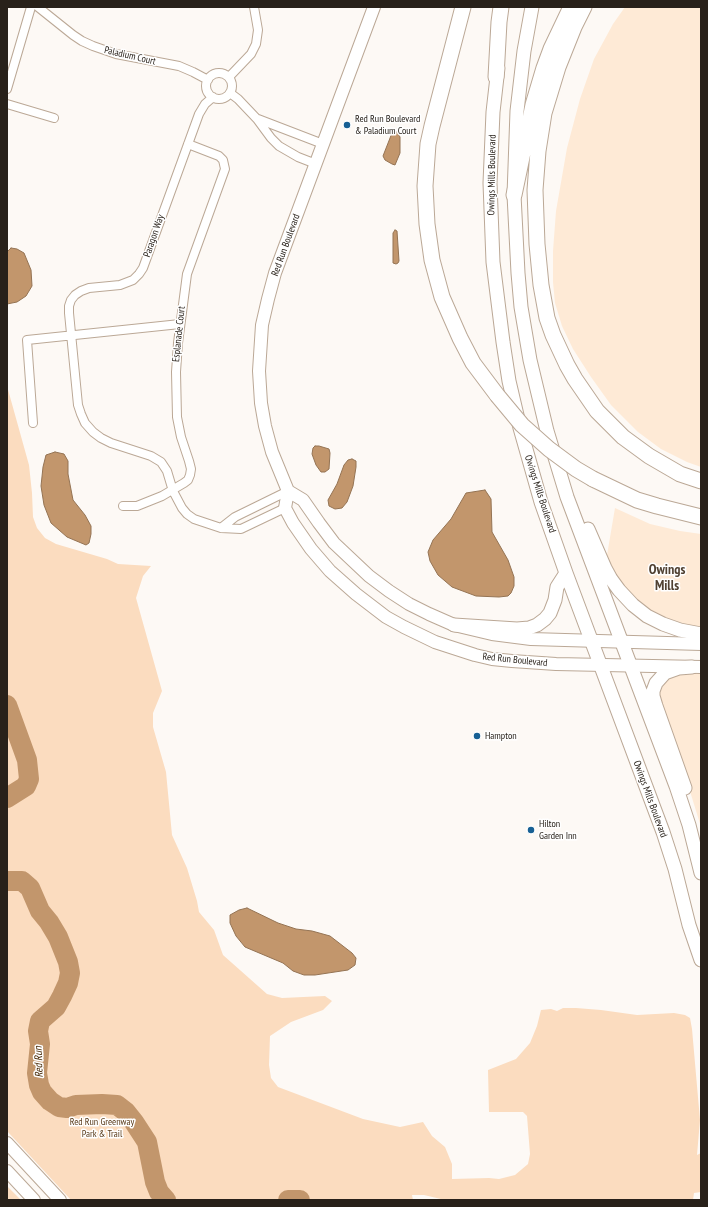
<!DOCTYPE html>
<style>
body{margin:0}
#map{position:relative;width:708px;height:1207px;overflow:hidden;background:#fdf9f5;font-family:"PT Sans Narrow",sans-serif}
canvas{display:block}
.frame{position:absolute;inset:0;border:8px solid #28211a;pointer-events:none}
</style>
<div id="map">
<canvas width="708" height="1207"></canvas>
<div class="frame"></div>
</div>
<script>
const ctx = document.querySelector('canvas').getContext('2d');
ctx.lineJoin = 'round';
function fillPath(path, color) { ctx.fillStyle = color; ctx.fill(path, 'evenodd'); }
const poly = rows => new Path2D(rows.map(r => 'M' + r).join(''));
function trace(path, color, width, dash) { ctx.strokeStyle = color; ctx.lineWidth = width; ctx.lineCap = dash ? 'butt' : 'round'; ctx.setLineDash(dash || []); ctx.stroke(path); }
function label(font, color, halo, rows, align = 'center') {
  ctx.font = font + ' "PT Sans Narrow",sans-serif'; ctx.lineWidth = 3; ctx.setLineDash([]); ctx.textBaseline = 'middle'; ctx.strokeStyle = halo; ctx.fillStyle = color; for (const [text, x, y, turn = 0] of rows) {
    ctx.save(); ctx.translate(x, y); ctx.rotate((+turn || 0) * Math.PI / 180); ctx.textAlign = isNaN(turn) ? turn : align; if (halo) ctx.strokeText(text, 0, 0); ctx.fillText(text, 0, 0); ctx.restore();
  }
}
fillPath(poly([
 [625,7,701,7,701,467,687,462,661,449,638,432,611,405,591,377,573,349,562,326,555,303,553,282,553,251,556,211,567,148,580,99,594,59,613,24],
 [615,508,650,524,680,531,701,534,701,629,663,617,647,608,633,596,618,579,606,561],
 [701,673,701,827,689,788,660,708,659,692,667,680,672,676,679,674]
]), '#feead6');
fillPath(poly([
 [7,386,29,465,32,493,33,517,37,528,45,538,56,544,107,559,118,564,151,566,143,576,136,598,162,691,153,713,153,727,166,772,172,835,187,868,197,901,199,912,214,930,223,955,267,994,282,998,325,996,332,1001,323,1010,291,1022,270,1036,269,1065,271,1078,278,1087,363,1119,400,1127,423,1122,432,1136,445,1147,452,1164,452,1179,489,1178,499,1179,515,1175,528,1164,530,1154,527,1116,523,1112,489,1112,488,1070,516,1059,530,1043,537,1026,541,1010,551,1009,557,1011,563,1008,576,1008,601,1010,637,1015,674,1013,685,1015,690,1018,692,1029,700,1120,697,1155,701,1153,701,1192,694,1193,693,1200,445,1200,424,1195,412,1195,413,1200,71,1200,7,1131],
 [7,1186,21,1200,7,1200]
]), '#fbdcbf');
const water = poly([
 [397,132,400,137,400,153,395,165,392,164,385,160,383,156,392,133,397,132],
 [395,230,397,231,399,261,398,263,396,264,393,263,393,233,395,230],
 [11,248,17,249,24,253,31,270,32,286,26,296,17,302,7,304,7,252,11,248],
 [315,446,319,446,329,449,330,453,329,469,325,472,321,472,316,465,312,454,313,448,315,446],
 [55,452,64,454,68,461,68,474,73,500,85,515,91,526,91,534,89,543,86,545,67,537,51,523,44,505,41,486,43,467,46,455,55,452],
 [352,459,356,461,356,467,353,486,347,502,342,508,335,509,329,506,328,500,337,484,344,465,348,460,352,459],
 [485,490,491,499,492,532,508,560,514,577,514,586,511,593,508,596,499,597,476,596,452,587,438,575,430,561,428,552,433,540,451,519,466,493,485,490],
 [247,908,278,923,296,929,312,931,330,936,352,953,356,958,355,965,348,970,315,975,304,975,293,971,283,963,245,947,236,936,230,923,230,915,239,910,247,908]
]);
fillPath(water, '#c2966c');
trace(water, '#947353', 1);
trace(poly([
 [7,705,27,760,29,779,26,786,7,798],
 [7,881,22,881,30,888,40,911,49,922,58,937,68,962,70,973,68,983,62,996,56,1007,40,1021,38,1031,40,1044,37,1073,39,1085,42,1092,50,1101,59,1107,67,1108,76,1105,102,1104,117,1105,126,1112,134,1122,147,1142,155,1182,159,1192,166,1200],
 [288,1200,300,1200]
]), '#c2966c', 20);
const minor = poly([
 [38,7,73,35,82,41,93,46,116,54,179,66,193,72,208,80],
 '206 86a13 13 0 1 1 26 0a13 13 0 1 1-26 0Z',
 [229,77,251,54,256,44,258,30,254,7],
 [7,89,31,7],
 [230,93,238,99,257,119,271,138,279,146,298,157,316,164],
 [213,97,205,104,199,114,143,268,139,274,133,280,120,285,89,288,81,291,75,295,71,300,69,306,69,313,78,405,81,414,85,423,93,432,101,438,111,443,151,456,161,462,167,471,173,491,182,508,187,514,194,519,221,528,241,529,285,508],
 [7,104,54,118],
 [258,119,323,144],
 [33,423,27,340,180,324],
 [123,506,137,506,162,496,184,483,188,480,190,475,191,469,189,461,181,437,177,417,176,372,178,343,187,274,225,169,223,160,219,156,188,144],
 [221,528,235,517,288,491]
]);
const secondary = poly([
 [374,7,275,273,268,299,262,325,259,371,261,403,265,426,272,452,288,491,285,508,293,523,311,549,330,571,356,594,386,617,404,627,435,642,475,655,492,659,512,661,556,664,701,667],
 [288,491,303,500,319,523,334,543,369,576,389,591,409,604,429,614,454,625,492,634,531,639,701,644],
 [7,1143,60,1200],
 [7,1171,34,1200]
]);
const primary = poly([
 [532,7,524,51,517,111,514,195,518,273,521,307,530,360,547,431,567,497,676,786,689,825,701,873],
 [498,68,493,112,490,183,493,262,503,342,509,381,520,428,541,502,566,573,663,832,675,869,689,925,701,960],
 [588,529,605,568,611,579,619,590,633,605,647,616,663,624,680,630,701,634],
 [454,625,517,629,529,628,537,625,545,619,550,613,555,600,557,587,566,573],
 [685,788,656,706,653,696,653,691,656,683,665,673,679,668,692,667]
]);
const motorway = poly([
 [463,7,432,126,428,144,425,186,427,224,432,260,442,297,460,338,473,363,497,395],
 [584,7,574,27,558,67,544,113,538,151,535,190,537,244,541,285,547,318,553,335,567,365,575,379,597,411,623,437,649,456,680,474,701,481],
 [496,77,499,22,501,7],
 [514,195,533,105,544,68,551,49,571,7],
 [593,479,637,500,657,506,701,517]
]);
trace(minor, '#bba896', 10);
trace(secondary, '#bba896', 14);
trace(primary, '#bba896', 15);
trace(motorway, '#bba896', 17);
trace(minor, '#fff', 8);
trace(secondary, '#fff', 12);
trace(primary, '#fff', 13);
trace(motorway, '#fff', 15);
const motorwayBridge = poly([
 [497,395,522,425,549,449,576,469,593,479]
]);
trace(motorwayBridge, '#bba896', 17, []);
trace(motorwayBridge, '#fff', 15);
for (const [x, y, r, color] of [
 [347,125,4,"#176094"],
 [477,736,4,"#176094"],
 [531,830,4,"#176094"]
]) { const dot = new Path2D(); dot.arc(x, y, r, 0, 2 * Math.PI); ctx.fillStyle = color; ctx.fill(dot); trace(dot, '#fff', 1.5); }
label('10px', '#28211a', '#fff', [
 ["Paladium Court",130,56,13],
 ["Owings Mills Boulevard",492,175,-89],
 ["Paragon Way",154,236,-71],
 ["Red Run Boulevard",286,245,-70],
 ["Esplanade Court",179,334,-84],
 ["Owings Mills Boulevard",540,494,72],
 ["Red Run Boulevard",515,660,6],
 ["Owings Mills Boulevard",650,799,70]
]);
label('10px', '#28211a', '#fff', [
 ["Red Run Boulevard",355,119],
 ["& Paladium Court",355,131],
 ["Hampton",485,736],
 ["Hilton",539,824],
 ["Garden Inn",539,836]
], 'left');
label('10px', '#583918', '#fff', [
 ["Red Run Greenway",102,1122],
 ["Park & Trail",102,1134]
]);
label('italic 11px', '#442603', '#fff', [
 ["Red Run",39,1062,-92]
]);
label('bold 14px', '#504132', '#fff', [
 ["Owings",667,570],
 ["Mills",667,586]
]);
</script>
